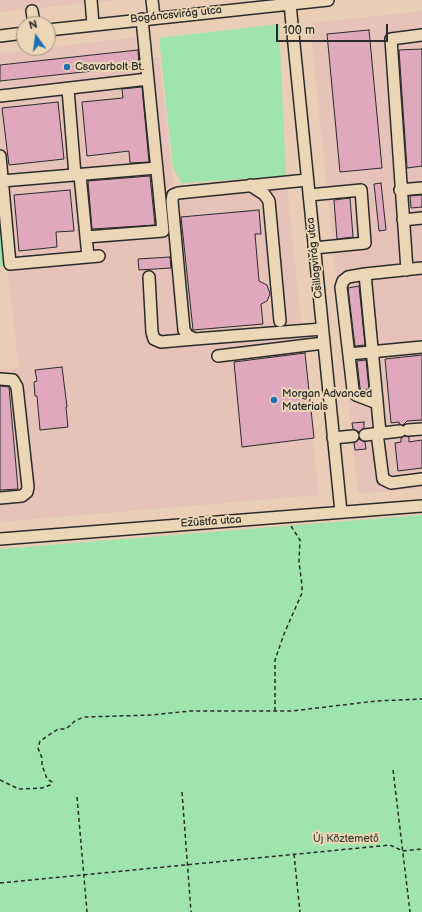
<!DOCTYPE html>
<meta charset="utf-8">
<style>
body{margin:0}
#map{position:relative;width:422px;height:912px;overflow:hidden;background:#e9cdb7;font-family:"Balsamiq Sans",sans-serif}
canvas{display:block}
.north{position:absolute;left:16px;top:16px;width:40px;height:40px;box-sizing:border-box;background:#ebd6b5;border:1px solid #9e927e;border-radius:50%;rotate:346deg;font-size:11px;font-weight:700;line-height:16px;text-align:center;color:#2b2b2b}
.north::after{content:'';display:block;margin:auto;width:14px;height:18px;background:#1f6fb2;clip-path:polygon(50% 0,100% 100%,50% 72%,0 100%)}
.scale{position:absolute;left:276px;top:24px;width:112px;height:18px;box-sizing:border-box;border:2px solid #2b2b2b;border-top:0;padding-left:5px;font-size:12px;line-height:14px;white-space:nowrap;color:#2b2b2b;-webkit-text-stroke:3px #ebd6b5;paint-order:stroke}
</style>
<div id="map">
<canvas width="422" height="912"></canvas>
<div class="north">N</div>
<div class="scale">100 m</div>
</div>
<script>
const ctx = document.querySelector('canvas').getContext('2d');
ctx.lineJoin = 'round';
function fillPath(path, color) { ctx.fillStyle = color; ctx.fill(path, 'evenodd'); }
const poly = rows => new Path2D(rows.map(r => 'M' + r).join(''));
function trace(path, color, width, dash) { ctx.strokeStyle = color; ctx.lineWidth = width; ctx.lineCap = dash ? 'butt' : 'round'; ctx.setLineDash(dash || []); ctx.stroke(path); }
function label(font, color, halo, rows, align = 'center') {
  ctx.font = font + ' "Balsamiq Sans",sans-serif'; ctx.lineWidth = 4; ctx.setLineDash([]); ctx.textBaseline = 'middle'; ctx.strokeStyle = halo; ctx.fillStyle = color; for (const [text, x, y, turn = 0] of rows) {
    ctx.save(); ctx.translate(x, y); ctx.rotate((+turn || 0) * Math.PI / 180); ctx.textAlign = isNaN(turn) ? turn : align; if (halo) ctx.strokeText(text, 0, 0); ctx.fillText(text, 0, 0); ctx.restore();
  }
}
fillPath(poly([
 [0,0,120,0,0,12],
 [422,11,422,488,358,494,310,23],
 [137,37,140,60,159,58,174,189,286,176,319,495,0,522,0,370,19,368,0,212,0,53]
]), '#e6c2b9');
fillPath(poly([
 [279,24,286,176,182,183,173,168,159,38],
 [0,227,4,266,0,266],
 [422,515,422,912,0,912,0,549]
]), '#9fe3ae');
const building = poly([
 [369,30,382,168,340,172,327,34,369,30],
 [422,49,422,166,407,168,399,50,422,49],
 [138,50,139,66,0,81,0,65,138,50],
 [142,87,149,162,130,163,129,151,87,156,82,102,123,98,122,89,142,87],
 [58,102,64,159,9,165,2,108,58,102],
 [150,176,155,225,92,229,88,181,150,176],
 [381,183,386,230,379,231,374,184,381,183],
 [70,190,74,231,56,232,57,247,19,251,14,195,70,190],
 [422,195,422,207,411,208,410,196,422,195],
 [350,198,353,237,337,239,334,200,350,198],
 [259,210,261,234,255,234,259,281,267,285,270,294,267,301,261,304,263,324,193,330,181,217,259,210],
 [170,257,171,268,139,270,138,259,170,257],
 [359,286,365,345,355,346,348,288,359,286],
 [305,353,314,438,242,447,234,362,305,353],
 [422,355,422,420,407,421,403,425,399,424,399,422,391,423,385,359,422,355],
 [366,360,369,389,362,390,360,388,357,361,366,360],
 [62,367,67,407,66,407,68,427,40,430,37,396,35,396,34,382,37,381,35,370,62,367],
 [0,386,9,387,18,489,0,490,0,386],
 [364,422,364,428,359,432,353,429,352,423,364,422],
 [405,436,409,437,409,442,422,440,422,468,398,471,395,443,401,442,401,438,405,436],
 [359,439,365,442,366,449,355,450,354,443,359,439]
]);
fillPath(building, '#e0a8bd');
trace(building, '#2b2b2b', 1);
const minor = poly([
 [91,0,93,24],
 [152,0,154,17],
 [290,4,341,512],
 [32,11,34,24],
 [48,30,328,0],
 [0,36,24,33],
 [68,89,75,175],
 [0,96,148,79],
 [0,156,10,264,99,256],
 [80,175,88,257],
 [307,180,178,193,173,195,172,201,184,330,188,336,195,339,322,329],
 [2,181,157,168],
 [250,185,264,194,269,201,280,321],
 [400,190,422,188],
 [309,195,361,190,365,243,314,248],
 [403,220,422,218],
 [86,237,163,231,142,19],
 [407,270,391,39,422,35],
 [365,274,348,277,343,281,341,287,353,390,356,395,377,403],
 [149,277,152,332,154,339,161,342,195,339],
 [349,354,422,347],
 [218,356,324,343],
 [0,379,13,380,17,387,28,487,27,492,22,496,0,498],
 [408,430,422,429],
 [377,433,383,479,391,483,422,479],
 [380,433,365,274,422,268],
 [365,435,400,431],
 [333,438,353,436],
 [0,539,422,506]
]);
trace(minor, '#2b2b2b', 14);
trace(poly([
 [275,711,275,660,284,634,302,593,302,585,299,562,300,540,291,526],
 [393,770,410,912],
 [0,780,19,789,42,788,50,785,52,782,47,779,42,765,42,758,38,748,40,741,58,729,66,729,76,720,85,717,152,715,190,711,292,711,376,701,422,699],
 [182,792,191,912],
 [77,797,87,912],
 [294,854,300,912],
 [0,883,390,845,403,851,422,849]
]), '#2b2b2b', 1.5, [4, 3]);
trace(minor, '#ebd6b5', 11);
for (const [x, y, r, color] of [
 [67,67,4,"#1f6fb2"],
 [274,400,4,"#1f6fb2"]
]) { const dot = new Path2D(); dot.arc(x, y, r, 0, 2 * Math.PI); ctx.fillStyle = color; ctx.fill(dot); trace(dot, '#ebd6b5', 1.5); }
label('11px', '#2b2b2b', '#ebd6b5', [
 ["Bogáncsvirág utca",176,15,-6],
 ["Csillagvirág utca",315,258,-96],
 ["Ezüstfa utca",211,522,-4]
]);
label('11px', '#2b2b2b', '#ebd6b5', [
 ["Csavarbolt Bt.",75,67],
 ["Morgan Advanced",282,394],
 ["Materials",282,407]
], 'left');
label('11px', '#3c473f', '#ebd6b5', [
 ["Új Köztemető",346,839]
]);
</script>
